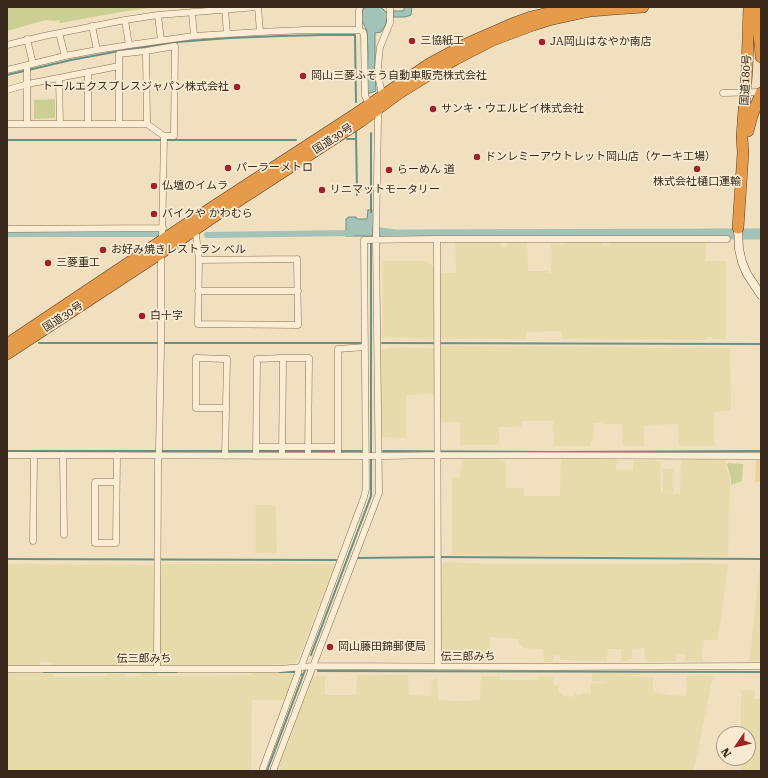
<!DOCTYPE html>
<meta charset="utf-8">
<style>
body{margin:0}
#map{position:relative;width:768px;height:778px;overflow:hidden;background:#f0e0c0;font-family:"Roboto Serif",serif}
canvas{display:block}
.frame{position:absolute;inset:0;border:8px solid #39291c;pointer-events:none}
.north{position:absolute;left:716px;top:726px;width:40px;height:40px;box-sizing:border-box;background:#f7ead0;border:1px solid #ab9d88;border-radius:50%;rotate:236deg;font-size:11px;font-weight:700;line-height:16px;text-align:center;color:#39291c}
.north::after{content:'';display:block;margin:auto;width:14px;height:18px;background:#9d2329;clip-path:polygon(50% 0,100% 100%,50% 72%,0 100%)}
</style>
<div id="map">
<canvas width="768" height="778"></canvas>
<div class="frame"></div>
<div class="north">N</div>
</div>
<script>
const ctx = document.querySelector('canvas').getContext('2d');
ctx.lineJoin = 'round';
function fillPath(path, color) { ctx.fillStyle = color; ctx.fill(path, 'evenodd'); }
const poly = rows => new Path2D(rows.map(r => 'M' + r).join(''));
function trace(path, color, width, dash) { ctx.strokeStyle = color; ctx.lineWidth = width; ctx.lineCap = dash ? 'butt' : 'round'; ctx.setLineDash(dash || []); ctx.stroke(path); }
function label(font, color, halo, rows, align = 'center') {
  ctx.font = font + ' "Roboto Serif","Noto Sans JP",serif'; ctx.lineWidth = 3.5; ctx.setLineDash([]); ctx.textBaseline = 'middle'; ctx.strokeStyle = halo; ctx.fillStyle = color; for (const [text, x, y, turn = 0] of rows) {
    ctx.save(); ctx.translate(x, y); ctx.rotate((+turn || 0) * Math.PI / 180); ctx.textAlign = isNaN(turn) ? turn : align; if (halo) ctx.strokeText(text, 0, 0); ctx.fillText(text, 0, 0); ctx.restore();
  }
}
fillPath(poly([
 [455,240,501,240,501,247,507,247,507,243,510,242,511,240,526,241,527,243,528,271,548,271,548,273,551,273,551,244,562,245,564,243,564,241,602,241,603,246,609,245,609,242,611,241,706,240,706,261,726,261,726,339,713,339,713,338,710,337,707,338,705,340,564,339,562,336,561,331,527,332,526,339,440,339,439,277,441,275,441,273,456,273],
 [383,261,425,261,434,267,434,339,382,337],
 [440,346,730,348,731,410,714,412,714,446,679,446,678,424,645,425,644,426,644,446,623,446,622,424,603,424,603,419,602,423,594,423,593,441,591,443,591,446,554,446,553,421,521,421,521,427,513,426,513,427,499,427,499,444,497,445,460,445,460,423,442,422,442,420,440,420],
 [389,348,435,348,436,394,406,395,406,438,380,437,380,350],
 [478,459,495,459,505,461,506,464,506,488,524,488,524,496,560,496,561,461,563,459,616,459,617,462,616,470,633,470,633,460,660,461,661,492,680,494,681,460,725,460,730,481,728,557,506,556,505,557,488,557,487,555,452,555,452,477,459,477,460,475,462,462,464,460],
 [663,469,673,469,673,492,663,491],
 [255,505,274,505,276,508,277,553,255,553],
 [443,562,490,564,650,564,701,563,728,564,718,640,703,640,702,662,685,661,685,654,677,654,676,661,648,662,645,659,644,648,632,649,632,659,629,659,628,661,621,662,621,649,608,649,607,660,605,661,560,660,560,656,558,655,554,656,552,662,544,662,543,649,523,648,519,643,519,639,490,637,489,659,487,661,471,662,470,651,460,651,460,661,443,662,440,659,440,565,443,565],
 [760,563,761,661,749,662],
 [7,564,154,565,154,662,150,664,122,664,121,666,52,666,51,663,40,662,39,666,7,666],
 [161,564,335,564,299,658,295,663,267,665,158,665],
 [640,672,640,675,620,676,653,677,653,692,674,696,677,695,686,696,687,675,713,676,694,771,277,771,312,678,315,677,325,675,325,695,356,695,357,675,407,675,408,676,409,695,431,696,431,681,437,678,439,700,460,701,480,700,481,676,500,676,500,680,537,680,538,676,553,677,553,685,559,686,559,693,563,693,563,696,574,697,575,694,581,695,581,693,591,694,591,683,603,683,603,676,602,682,592,682,592,673],
 [7,673,53,674,53,677,107,676,107,674,125,674,125,677,141,676,141,673,158,673,158,676,252,675,252,673,291,673,296,675,285,700,252,700,251,771,7,771],
 [742,690,755,690,755,699,761,699,761,771,741,771,741,758,748,758,748,734,741,734,741,700]
]), '#e7dbac');
fillPath(poly([
 [7,7,159,7,127,11,60,23,59,20,54,21,46,20,7,31],
 [55,99,55,118,34,119,34,100],
 [729,463,743,464,742,481,731,485,731,479,727,464]
]), '#cbcf93');
fillPath(poly([
 [756,460,761,460,761,482,755,482]
]), '#eed49b');
const water = poly([
 [366,7,381,7,386,12,388,12,388,18,387,18,386,24,381,32,375,33,375,72,376,91,367,94,368,53,367,31,361,19,362,13,363,9,366,7],
 [405,7,412,7,411,15,405,17,393,17,393,11,403,11,405,7],
 [368,210,374,210,375,223,373,225,373,236,345,236,344,232,346,232,346,219,348,218,348,217,356,217,357,219,367,219,368,210]
]);
fillPath(water, '#a3c2b8');
trace(water, '#699185', 1);
trace(poly([
 [7,75,71,60,125,50,177,42,230,38,281,36,323,35,355,35,356,102],
 [356,132,357,195],
 [371,133,371,212],
 [347,139,356,139],
 [7,140,296,140],
 [381,229,388,234],
 [39,343,157,343],
 [163,343,362,343],
 [382,343,761,344],
 [7,451,365,451],
 [383,451,553,452,761,451],
 [358,558,440,557,761,559],
 [7,559,336,560],
 [311,655,371,496,371,241],
 [318,671,761,672],
 [44,672,176,672],
 [280,672,294,672,303,675],
 [267,771,305,670]
]), '#699185', 2);
trace(poly([
 [7,234,157,234],
 [207,235,352,233]
]), '#a3c2b8', 6);
trace(poly([
 [380,233,395,235,734,234],
 [742,234,761,234]
]), '#a3c2b8', 11);
const street = poly([
 [258,7,260,32],
 [225,9,227,34],
 [192,12,194,36],
 [158,15,161,40],
 [125,20,129,45],
 [92,26,97,50],
 [359,30,359,10,360,7],
 [59,33,65,56],
 [27,39,33,64],
 [7,45,44,36,125,20,158,15,257,7],
 [27,65,27,124],
 [7,70,65,56,97,50,129,45,194,36,260,32,305,30,359,30,363,32,364,35,365,96,371,107],
 [88,72,88,124],
 [59,78,60,124],
 [7,90,28,84,119,66],
 [723,93,761,92],
 [381,97,381,89,379,80,378,68,379,56,380,47,390,23,390,7],
 [7,124,147,124],
 [119,124,119,54,146,51,175,46,174,136,164,136,147,124,146,51],
 [7,229,163,228],
 [192,229,196,235,199,260],
 [437,239,438,667],
 [162,241,164,136],
 [297,259,298,325,198,324,199,260,297,259],
 [198,291,298,291],
 [256,447,338,447],
 [7,455,366,456,384,456,437,455,761,456],
 [63,455,64,535],
 [225,456,226,408,227,359,196,358,196,408,226,408],
 [256,456,257,359,283,358,309,358,308,456],
 [282,456,283,358],
 [338,456,338,349,365,347],
 [116,482,95,482,95,543,116,543,117,455],
 [33,541,34,455],
 [301,667,364,497,366,489,364,240,437,239,727,239],
 [7,669,280,669,313,666,544,667,761,666],
 [157,669,158,462,159,450,161,345,161,252],
 [262,771,298,673,299,667],
 [273,771,379,493,376,239,378,120,379,108]
]);
const secondary = poly([
 [738,228,739,249,742,262,747,274,761,295]
]);
const highway = poly([
 [760,7,759,32,761,57],
 [748,131,752,116,761,93],
 [738,228,743,153,742,137,747,69,749,7],
 [7,344,188,223,357,113,429,64,466,44,512,24,531,17,573,7],
 [7,354,161,253,209,220,360,122,398,94,435,71,456,59,493,40,533,25,549,20,590,11,614,9,643,7]
]);
trace(street, '#8a7057', 7);
trace(secondary, '#6c513a', 9);
trace(highway, '#583e2b', 12);
trace(street, '#fbedd3', 6);
trace(secondary, '#fbedd3', 8);
trace(highway, '#e69b4a', 11);
for (const [x, y, r, color] of [
 [412,41,4,"#9d2329"],
 [542,42,4,"#9d2329"],
 [303,76,4,"#9d2329"],
 [237,87,4,"#9d2329"],
 [433,109,4,"#9d2329"],
 [477,157,4,"#9d2329"],
 [228,168,4,"#9d2329"],
 [697,169,4,"#9d2329"],
 [389,170,4,"#9d2329"],
 [154,186,4,"#9d2329"],
 [322,190,4,"#9d2329"],
 [154,214,4,"#9d2329"],
 [103,250,4,"#9d2329"],
 [48,263,4,"#9d2329"],
 [142,316,4,"#9d2329"],
 [330,647,4,"#9d2329"]
]) { const dot = new Path2D(); dot.arc(x, y, r, 0, 2 * Math.PI); ctx.fillStyle = color; ctx.fill(dot); trace(dot, '#f7ead0', 1.5); }
label('11px', '#39291c', '#f7ead0', [
 ["三協紙工",420,41],
 ["JA岡山はなやか南店",550,42],
 ["岡山三菱ふそう自動車販売株式会社",311,76],
 ["トールエクスプレスジャパン株式会社",229,87,"right"],
 ["サンキ・ウエルビイ株式会社",441,109],
 ["ドンレミーアウトレット岡山店（ケーキ工場）",485,157],
 ["パーラーメトロ",236,168],
 ["らーめん 道",397,170],
 ["株式会社樋口運輸",697,182,"center"],
 ["仏壇のイムラ",162,186],
 ["リニマットモータリー",330,190],
 ["バイクや かわむら",162,214],
 ["お好み焼きレストラン ベル",111,250],
 ["三菱重工",56,263],
 ["白十字",150,316],
 ["岡山藤田錦郵便局",338,647]
], 'left');
label('11px', '#39291c', '#f7ead0', [
 ["国道180号",746,80,-87],
 ["国道30号",333,139,-33],
 ["国道30号",63,317,-33],
 ["伝三郎みち",468,657],
 ["伝三郎みち",144,659]
]);
</script>
